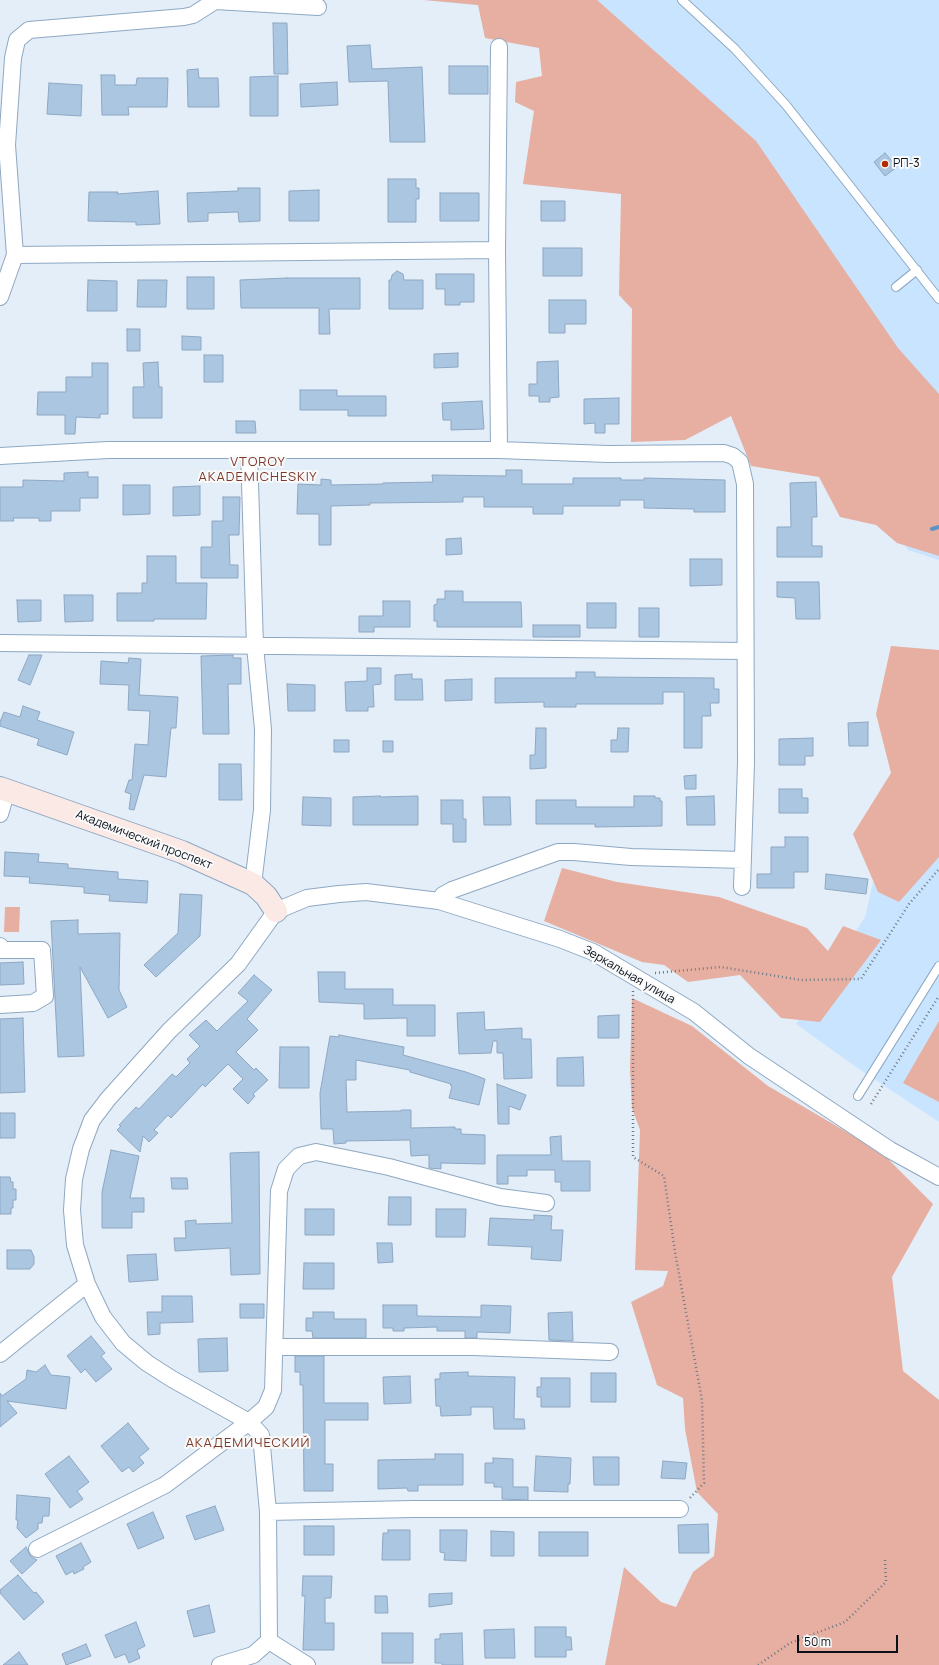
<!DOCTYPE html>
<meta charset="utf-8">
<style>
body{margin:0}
#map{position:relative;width:939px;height:1665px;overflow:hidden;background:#e3eef9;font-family:Manrope,sans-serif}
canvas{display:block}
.scale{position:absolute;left:797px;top:1635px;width:101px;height:18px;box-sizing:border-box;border:2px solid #08111a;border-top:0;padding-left:5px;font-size:12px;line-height:14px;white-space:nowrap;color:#08111a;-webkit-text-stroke:3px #fafafa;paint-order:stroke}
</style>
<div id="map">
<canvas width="939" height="1665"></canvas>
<div class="scale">50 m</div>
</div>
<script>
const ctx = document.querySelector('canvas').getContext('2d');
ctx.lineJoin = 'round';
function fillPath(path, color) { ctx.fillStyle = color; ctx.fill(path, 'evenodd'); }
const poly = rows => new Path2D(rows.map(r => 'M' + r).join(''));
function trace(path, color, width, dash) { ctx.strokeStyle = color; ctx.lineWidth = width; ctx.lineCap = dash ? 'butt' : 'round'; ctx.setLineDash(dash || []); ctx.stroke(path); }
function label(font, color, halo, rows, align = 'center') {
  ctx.font = font + ' Manrope,sans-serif'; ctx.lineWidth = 4; ctx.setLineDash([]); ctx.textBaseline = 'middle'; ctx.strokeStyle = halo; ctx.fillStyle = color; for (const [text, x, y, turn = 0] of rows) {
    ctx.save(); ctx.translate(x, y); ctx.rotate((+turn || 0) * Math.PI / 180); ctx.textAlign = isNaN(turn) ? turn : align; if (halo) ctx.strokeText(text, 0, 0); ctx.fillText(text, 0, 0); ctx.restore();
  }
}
fillPath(poly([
 [424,0,939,0,939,560,908,550,565,14],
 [908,733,939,734,939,1122,856,1067,796,1024,865,917]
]), '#c9e4fe');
fillPath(poly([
 [424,0,597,0,756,141,898,348,939,394,939,556,897,543,876,525,840,517,819,477,751,466,731,416,685,440,631,442,632,309,619,295,621,194,523,184,534,111,515,102,516,82,542,76,539,48,485,38,478,5],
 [891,646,939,650,939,857,899,902,878,892,853,834,891,773,876,714],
 [562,868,617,882,719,897,807,928,828,951,843,926,881,940,820,1022,781,1018,740,975,688,982,664,965,642,962,544,921],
 [5,907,20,907,19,932,4,932],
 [632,998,692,1026,768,1086,881,1152,933,1204,892,1277,903,1371,939,1400,939,1665,605,1665,624,1567,661,1602,676,1607,693,1572,714,1556,718,1514,697,1492,685,1429,683,1398,657,1385,631,1302,663,1286,668,1271,635,1270,640,1130,632,1108,630,1069],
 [939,1021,939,1102,903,1083]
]), '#e7afa1');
trace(poly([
 [932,529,939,527]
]), '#5e93c6', 4);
const building = poly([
 [273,23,287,23,288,74,274,74,273,23],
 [370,45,372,69,422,67,425,142,390,142,388,81,349,82,347,46,370,45],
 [449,66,488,66,488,94,449,94,449,66],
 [198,69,199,78,218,78,219,107,188,107,187,70,198,69],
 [101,75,115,75,115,85,136,85,137,78,168,78,167,107,128,107,129,115,102,115,101,75],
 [278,76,278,116,250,116,250,77,278,76],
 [337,82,338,105,301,107,300,84,337,82],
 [49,83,82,85,81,116,47,114,49,83],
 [885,153,897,167,885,176,874,162,885,153],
 [388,179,416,179,416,188,419,188,419,199,416,199,416,222,388,222,388,179],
 [238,188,260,188,260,221,239,222,238,212,208,213,208,221,188,222,187,193,238,191,238,188],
 [319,190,319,221,289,221,289,191,319,190],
 [158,191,160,224,136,225,136,222,88,221,89,192,118,192,117,194,158,191],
 [440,193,479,193,479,221,440,221,440,193],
 [541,201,565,201,565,221,541,221,541,201],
 [543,248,582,248,582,276,543,276,543,248],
 [397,271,403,274,404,280,423,280,423,309,389,309,389,280,391,280,392,275,397,271],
 [436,274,474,274,474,302,460,302,460,305,445,305,445,289,436,289,436,274],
 [187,277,214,277,214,309,187,309,187,277],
 [287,278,360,278,360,309,329,309,330,334,319,334,319,308,241,308,240,280,287,278],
 [88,280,117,281,117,311,87,311,88,280],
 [138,280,167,280,166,307,137,307,138,280],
 [549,300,586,300,586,324,565,324,565,333,549,333,549,300],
 [127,329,140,329,140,351,127,351,127,329],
 [182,336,201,337,201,350,182,350,182,336],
 [458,353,458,367,434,368,434,354,458,353],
 [204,355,223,355,223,382,204,382,204,355],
 [558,361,559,397,550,398,550,402,539,402,539,396,529,396,529,384,537,384,537,362,558,361],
 [158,362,159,387,162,387,162,418,133,418,133,387,144,387,143,363,158,362],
 [92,363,108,363,108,414,100,414,100,418,76,417,75,434,65,434,65,415,37,415,38,392,66,392,66,377,92,377,92,363],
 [300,390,337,390,337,396,386,396,386,416,348,416,348,410,300,410,300,390],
 [619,398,619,424,605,424,605,433,595,433,595,423,584,424,584,399,619,398],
 [482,401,484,429,451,430,451,420,443,420,442,403,482,401],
 [236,421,255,421,256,433,236,433,236,421],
 [506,470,522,470,522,484,573,484,573,478,621,478,621,480,644,480,644,478,725,480,725,512,694,512,694,509,644,508,644,500,620,500,620,506,563,506,563,514,533,514,533,507,484,507,484,497,463,497,463,502,370,503,370,505,331,506,331,545,319,545,319,514,297,514,298,484,321,485,321,479,331,480,331,485,383,484,383,483,433,482,432,475,506,476,506,470],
 [88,472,88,477,98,477,98,498,80,498,80,511,51,511,51,521,39,521,39,518,13,518,14,521,0,521,0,487,23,487,23,480,64,481,64,473,88,472],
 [816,482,817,517,812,517,812,546,822,546,822,557,777,557,777,527,791,527,790,483,816,482],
 [123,485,150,485,150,514,123,515,123,485],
 [200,486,200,515,173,516,173,487,200,486],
 [223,497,240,497,239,535,229,535,230,565,238,565,238,578,201,578,201,547,212,547,212,521,223,521,223,497],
 [461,538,462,554,446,555,446,539,461,538],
 [147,556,176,556,176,583,207,583,206,619,154,619,154,621,117,621,117,593,142,593,142,583,147,583,147,556],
 [690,559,722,559,722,585,690,586,690,559],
 [777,582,819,582,820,619,796,619,795,598,777,597,777,582],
 [445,591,463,591,463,602,521,602,522,627,437,627,437,621,434,621,434,605,437,604,437,599,445,599,445,591],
 [64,595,93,595,93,621,65,622,64,595],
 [17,600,41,600,41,621,18,622,17,600],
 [383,601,410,601,410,627,374,627,374,632,359,632,359,616,383,616,383,601],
 [587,603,616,603,616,628,587,628,587,603],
 [639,608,659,608,659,637,639,637,639,608],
 [533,625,580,625,580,637,533,637,533,625],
 [29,655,42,655,30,685,18,680,29,655],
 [233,655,233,658,241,658,241,684,228,684,229,734,203,734,201,656,233,655],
 [129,658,141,659,139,695,178,697,176,728,171,728,166,777,144,775,134,810,129,809,131,794,125,792,129,780,132,780,135,744,148,745,150,711,128,710,129,685,100,684,101,661,128,663,129,658],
 [367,668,381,668,381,684,373,685,374,707,368,707,368,711,346,711,345,682,367,681,367,668],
 [576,672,595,672,595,677,714,678,714,689,719,689,719,703,710,703,711,716,702,716,702,748,684,748,684,692,663,692,663,704,576,704,576,707,544,707,544,702,495,703,495,678,576,678,576,672],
 [412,674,412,679,422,679,423,700,395,700,395,675,412,674],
 [472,679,472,700,445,701,445,680,472,679],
 [287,684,315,685,315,711,288,711,287,684],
 [23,706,40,712,37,720,74,732,67,755,37,745,39,739,0,726,0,722,4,712,20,717,23,706],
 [868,722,868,746,849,746,848,723,868,722],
 [536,728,546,728,546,768,530,769,530,755,535,755,536,728],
 [618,728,629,728,628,752,611,752,611,740,617,740,618,728],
 [813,738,813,756,805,756,805,765,779,765,779,739,813,738],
 [334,740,349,740,349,752,334,752,334,740],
 [383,741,393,741,393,752,383,752,383,741],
 [219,764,241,764,242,800,219,800,219,764],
 [696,775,696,789,685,789,684,776,696,775],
 [779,789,802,789,802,798,808,798,808,813,779,813,779,789],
 [380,796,380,797,418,796,418,825,353,825,353,797,380,796],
 [634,796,655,796,655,798,660,798,660,801,662,801,662,826,595,827,595,824,536,824,536,800,576,800,576,807,634,807,634,796],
 [714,796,715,825,687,825,686,797,714,796],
 [303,797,331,798,331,826,302,825,303,797],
 [483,797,510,797,511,825,484,825,483,797],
 [441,800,463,800,463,819,466,819,466,842,453,842,453,824,441,824,441,800],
 [785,837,808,837,808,872,794,872,794,888,757,888,757,874,771,874,771,847,785,847,785,837],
 [5,852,39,854,38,862,68,864,68,868,118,872,118,879,148,881,147,903,109,901,110,895,84,893,84,887,29,883,30,877,4,876,5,852],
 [826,874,868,879,866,894,825,889,826,874],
 [180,894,202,895,200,936,156,977,144,965,178,933,180,894],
 [78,920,78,934,120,933,119,990,127,1007,108,1018,80,967,84,1056,58,1057,51,921,78,920],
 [23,962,24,984,0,985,0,963,23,962],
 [318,972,345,972,345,989,393,989,393,1005,435,1005,435,1036,407,1036,407,1018,364,1019,364,1004,319,1002,318,972],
 [254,975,272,990,247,1019,258,1030,236,1052,254,1070,256,1068,268,1080,253,1094,255,1096,248,1104,233,1089,243,1079,228,1064,205,1087,203,1084,171,1118,168,1115,154,1130,158,1133,149,1142,143,1136,140,1152,117,1130,121,1126,119,1125,136,1107,139,1109,172,1074,176,1077,190,1063,187,1059,200,1046,189,1035,206,1020,217,1031,248,1001,238,993,254,975],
 [484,1012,485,1030,522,1028,522,1039,531,1039,532,1078,504,1079,503,1053,497,1053,497,1041,493,1041,491,1053,459,1054,457,1013,484,1012],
 [619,1015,619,1038,598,1038,598,1016,619,1015],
 [23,1018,25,1092,0,1093,0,1019,23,1018],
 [339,1035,404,1047,403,1055,466,1072,485,1079,479,1105,449,1098,452,1086,450,1085,451,1084,410,1072,410,1070,356,1060,356,1080,346,1080,347,1112,401,1111,401,1110,411,1110,411,1128,455,1127,455,1129,461,1129,461,1134,485,1135,485,1164,441,1163,441,1169,429,1168,429,1155,411,1156,410,1140,346,1141,346,1143,334,1144,333,1129,321,1129,320,1093,330,1036,339,1037,339,1035],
 [280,1047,309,1047,309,1088,279,1088,280,1047],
 [583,1057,584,1086,557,1086,557,1058,583,1057],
 [497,1084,526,1095,520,1110,509,1106,509,1124,498,1124,497,1084],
 [0,1113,15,1113,15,1138,0,1138,0,1113],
 [561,1136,562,1161,590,1161,590,1191,561,1191,561,1182,555,1182,555,1170,527,1170,527,1176,508,1176,508,1184,497,1184,497,1155,551,1155,550,1137,561,1136],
 [111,1150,139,1156,130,1198,144,1198,144,1212,132,1212,132,1228,102,1228,102,1192,111,1150],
 [259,1152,260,1274,231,1275,230,1248,175,1251,174,1238,186,1238,185,1221,196,1220,196,1224,232,1223,230,1153,259,1152],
 [0,1177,10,1177,11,1182,13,1182,13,1189,16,1189,16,1200,13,1200,13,1208,11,1208,11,1214,0,1214,0,1177],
 [171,1178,187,1178,188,1189,172,1189,171,1178],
 [389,1197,411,1197,411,1225,388,1225,389,1197],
 [305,1209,334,1209,334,1235,305,1235,305,1209],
 [436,1209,466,1209,465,1237,436,1237,436,1209],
 [534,1215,552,1216,551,1230,563,1230,561,1261,531,1259,532,1247,488,1245,490,1218,534,1220,534,1215],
 [377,1243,392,1243,393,1262,378,1263,377,1243],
 [7,1250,31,1250,34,1257,34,1264,30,1269,7,1269,7,1250],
 [156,1254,158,1280,129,1282,127,1255,156,1254],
 [304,1263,334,1263,334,1289,303,1289,304,1263],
 [162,1296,192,1296,193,1322,160,1323,160,1334,148,1335,147,1312,162,1312,162,1296],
 [240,1304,264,1304,264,1318,240,1318,240,1304],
 [383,1305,417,1305,417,1316,481,1317,481,1305,511,1306,510,1333,477,1332,477,1338,465,1338,465,1331,437,1331,437,1327,404,1328,404,1331,393,1331,393,1328,383,1328,383,1305],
 [313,1312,334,1312,334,1319,366,1319,366,1338,313,1338,312,1331,306,1331,306,1318,313,1318,313,1312],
 [572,1312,573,1341,549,1340,548,1313,572,1312],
 [91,1336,105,1353,101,1356,112,1369,96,1382,85,1369,81,1373,67,1356,91,1336],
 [227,1338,228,1371,199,1372,198,1339,227,1338],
 [295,1356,324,1356,324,1403,368,1403,368,1420,325,1420,325,1464,333,1464,333,1491,304,1491,303,1385,300,1385,300,1372,295,1372,295,1356],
 [45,1365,51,1375,70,1377,66,1409,7,1401,17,1413,0,1427,0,1393,2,1396,26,1379,27,1370,36,1372,45,1365],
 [468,1372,468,1376,515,1377,514,1419,524,1419,525,1429,494,1429,493,1407,471,1407,471,1415,441,1416,440,1406,436,1406,435,1379,440,1379,440,1373,468,1372],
 [591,1373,616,1373,616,1402,591,1402,591,1373],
 [410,1376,411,1403,384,1404,383,1377,410,1376],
 [541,1378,570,1378,570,1407,541,1407,541,1397,537,1397,537,1387,541,1387,541,1378],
 [128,1423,149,1449,139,1457,144,1463,133,1472,129,1467,122,1472,101,1446,128,1423],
 [435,1454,463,1454,463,1485,418,1485,418,1491,408,1491,407,1488,378,1489,378,1460,435,1459,435,1454],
 [69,1456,89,1482,77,1491,83,1499,70,1508,45,1474,69,1456],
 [536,1456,571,1458,570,1484,568,1484,568,1492,534,1491,536,1456],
 [593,1457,619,1457,619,1485,594,1485,593,1457],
 [493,1458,513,1459,513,1487,528,1487,528,1500,502,1499,502,1487,494,1487,494,1483,485,1483,485,1463,493,1463,493,1458],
 [663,1461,687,1463,685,1479,661,1478,663,1461],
 [17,1495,50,1498,49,1516,43,1516,42,1523,38,1523,38,1529,26,1538,17,1528,18,1520,16,1520,17,1495],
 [215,1506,224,1530,195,1540,186,1516,215,1506],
 [153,1512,164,1538,138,1549,127,1524,153,1512],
 [708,1524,709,1553,679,1553,678,1525,708,1524],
 [304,1526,334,1526,334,1555,304,1555,304,1526],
 [388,1530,410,1530,410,1560,382,1560,383,1533,388,1533,388,1530],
 [440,1530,467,1530,466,1561,444,1560,445,1553,440,1552,440,1530],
 [491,1531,514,1532,514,1556,491,1556,491,1531],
 [539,1532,588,1532,588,1556,539,1556,539,1532],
 [81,1543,91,1562,83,1567,84,1569,74,1574,73,1571,66,1575,56,1556,81,1543],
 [26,1547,31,1557,37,1560,22,1574,10,1561,26,1547],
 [18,1575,34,1593,36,1592,44,1602,24,1620,0,1593,0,1590,18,1575],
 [303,1576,332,1576,331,1598,325,1598,325,1623,334,1623,334,1650,303,1650,305,1596,302,1596,303,1576],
 [452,1593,452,1604,429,1607,429,1594,452,1593],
 [375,1596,387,1596,388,1613,375,1613,375,1596],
 [209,1605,215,1632,194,1637,187,1611,209,1605],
 [136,1622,145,1646,137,1650,140,1658,129,1663,125,1654,115,1658,105,1635,136,1622],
 [535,1627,566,1627,566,1637,571,1637,572,1650,566,1650,566,1657,535,1657,535,1627],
 [514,1629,515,1658,485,1658,484,1630,514,1629],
 [382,1633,413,1633,413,1663,382,1663,382,1633],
 [462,1633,463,1665,442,1665,442,1663,435,1663,435,1639,440,1639,440,1634,462,1633],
 [86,1644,91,1656,66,1665,62,1654,86,1644],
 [19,1652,28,1665,3,1665,19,1652]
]);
fillPath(building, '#abc6e1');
trace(building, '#8ea7c2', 1);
const lane = poly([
 [682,0,735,49,786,105,939,299],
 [896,287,917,270],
 [858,1096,939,966]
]);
const street = poly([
 [499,47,497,250,499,450],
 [15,255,497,250],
 [0,297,15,255,7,145,13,58,17,40,29,30,184,17,193,15,215,1,318,7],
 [249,450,255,646,263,729,262,810,253,884],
 [0,456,108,450,499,450,608,454,724,453,733,456,740,462,745,484,746,763,742,887],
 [0,643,745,651],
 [0,814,7,790],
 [439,901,443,895,452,890,558,852,574,852,631,857,743,860],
 [0,946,0,950,42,950,45,996,33,1003,0,1005],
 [275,1347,473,1347,610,1352],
 [0,1354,87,1284],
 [268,1512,414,1509,680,1509],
 [37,1549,165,1485,249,1422,266,1407,273,1390,279,1191,286,1169,299,1156,316,1152,389,1167,500,1197,546,1203],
 [269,1641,307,1665],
 [220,1665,253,1655,269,1641,268,1512,261,1435,249,1422,172,1379,147,1363,123,1343,103,1317,87,1284,75,1245,72,1210,74,1179,81,1149,92,1120,108,1099,169,1031,238,964,276,911,307,898,339,894,366,892,439,901,560,939,593,952,694,1012,749,1056,890,1150,939,1177]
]);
const secondary = poly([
 [0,788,182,852,253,884,266,896,276,911]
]);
trace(lane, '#8ea8c2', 10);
trace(street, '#8ea8c2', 18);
trace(secondary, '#8ea8c2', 24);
trace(poly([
 [655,973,721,967,801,980,861,979,909,904,939,869],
 [633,991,633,1157,664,1176,675,1252,702,1400,704,1483,689,1499],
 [871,1104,939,996],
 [758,1665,790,1643,845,1622,886,1582,885,1559]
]), '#6f7983', 2.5, [1, 3]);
trace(lane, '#fff', 8);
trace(street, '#fff', 16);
trace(secondary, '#fbe9e5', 22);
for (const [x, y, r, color] of [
 [885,164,4,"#b42900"]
]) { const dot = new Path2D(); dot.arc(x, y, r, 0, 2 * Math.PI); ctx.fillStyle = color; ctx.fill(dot); trace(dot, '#fafafa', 1.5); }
label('12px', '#08111a', '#fafafa', [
 ["РП-3",893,164]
], 'left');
label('12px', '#08111a', '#fafafa', [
 ["Академический проспект",144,840,21],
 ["Зеркальная улица",629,975,30]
]);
ctx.letterSpacing = '1px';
label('13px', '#7d3828', '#fafafa', [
 ["VTOROY",258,462],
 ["AKADEMICHESKIY",258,477],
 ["АКАДЕМИЧЕСКИЙ",248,1443]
]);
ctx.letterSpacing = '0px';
</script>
